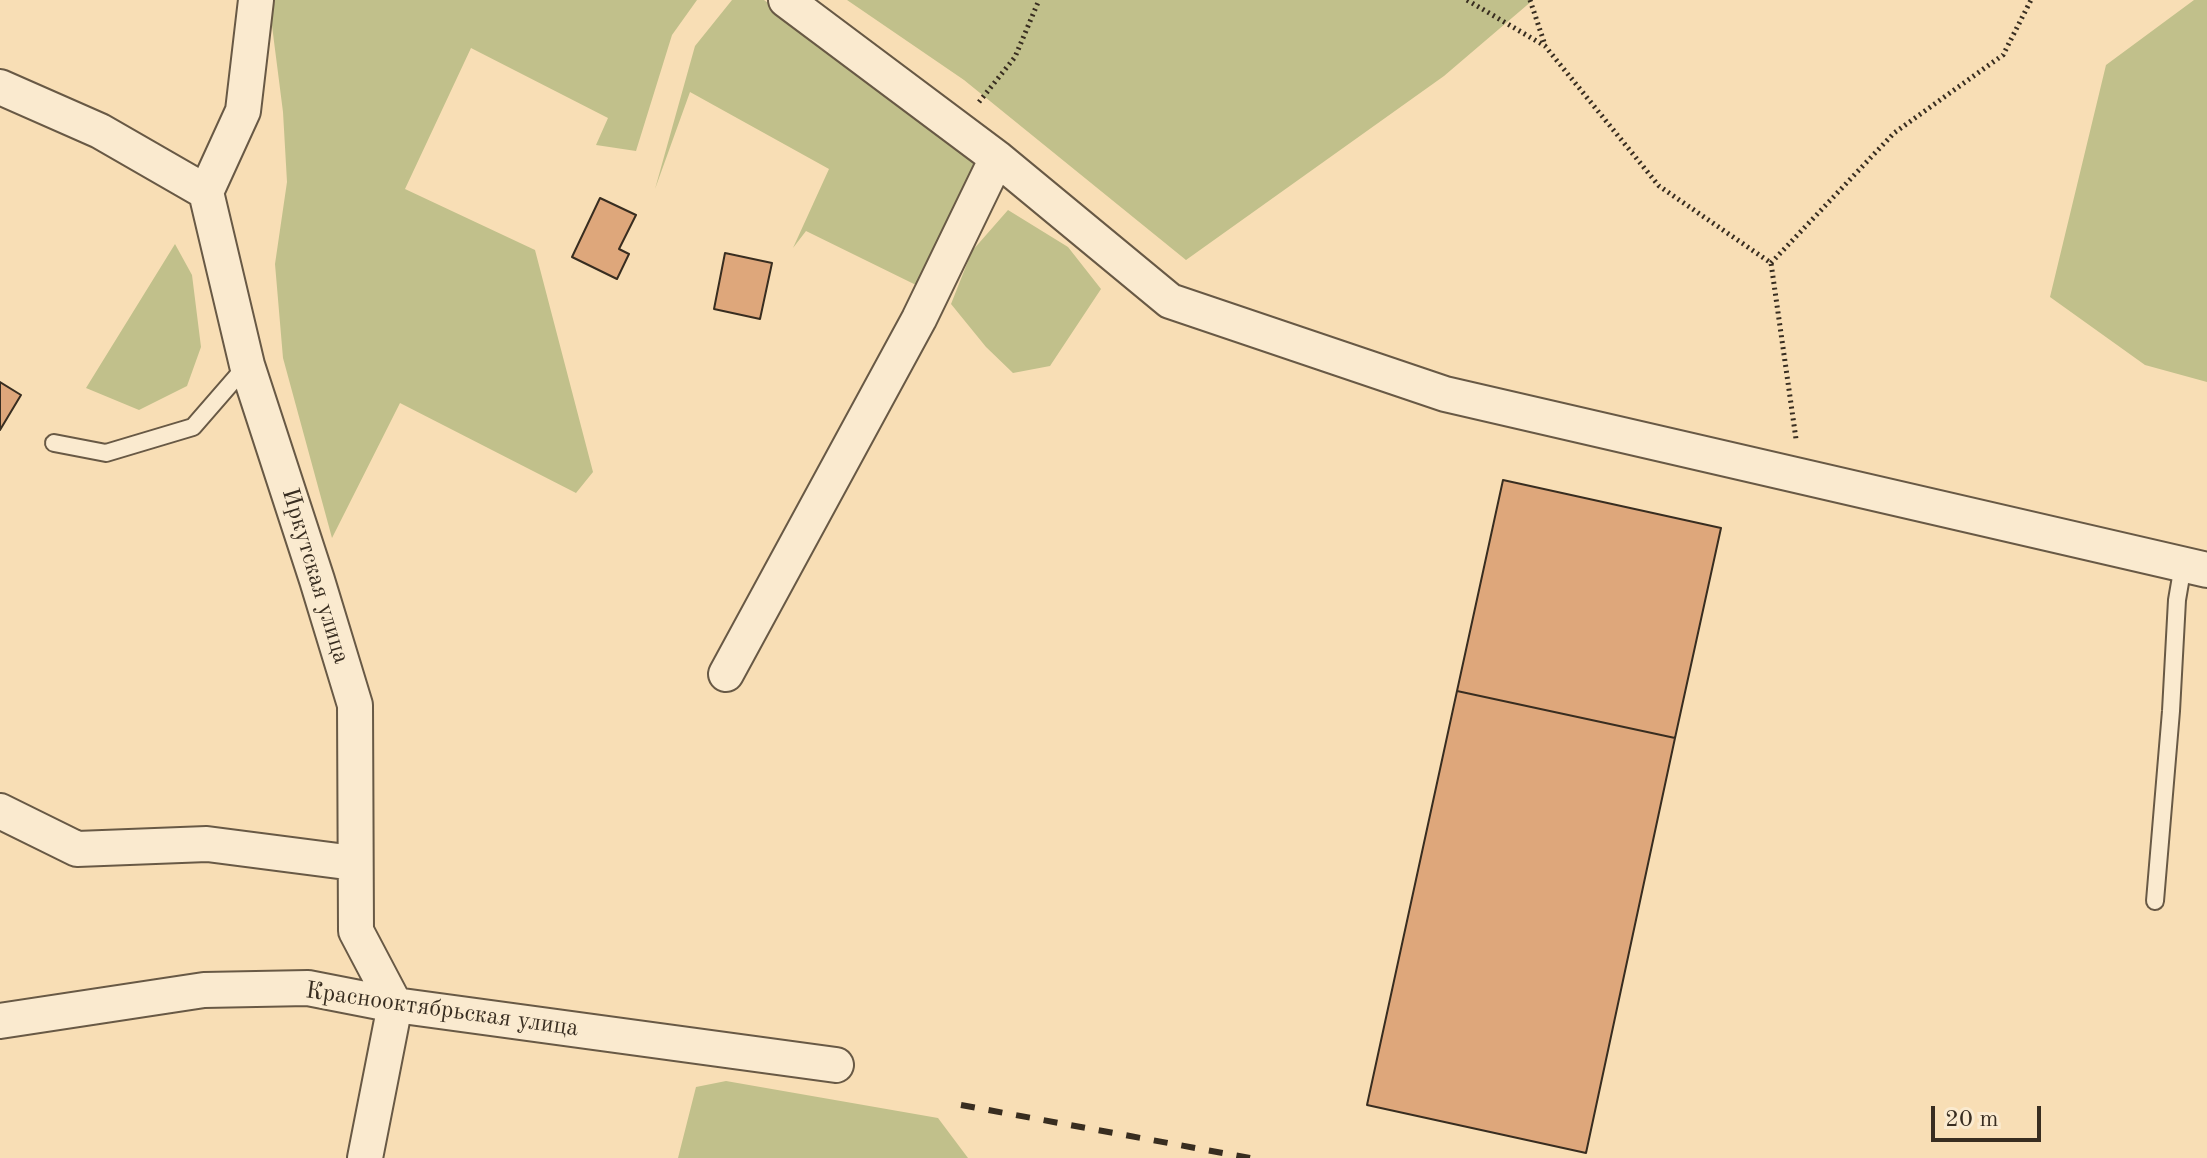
<!DOCTYPE html>
<meta charset="utf-8">
<style>
body{margin:0}
#map{position:relative;width:2207px;height:1158px;overflow:hidden;background:#f8deb5;font-family:"Old Standard TT",serif}
canvas{display:block}
.scale{position:absolute;left:1931px;top:1106px;width:110px;height:36px;box-sizing:border-box;border:4px solid #382d20;border-top:0;padding-left:10px;font-size:24px;line-height:28px;white-space:nowrap;color:#382d20;-webkit-text-stroke:6px #faeacf;paint-order:stroke}
</style>
<div id="map">
<canvas width="2207" height="1158"></canvas>
<div class="scale">20 m</div>
</div>
<script>
const ctx = document.querySelector('canvas').getContext('2d');
ctx.lineJoin = 'round';
function fillPath(path, color) { ctx.fillStyle = color; ctx.fill(path, 'evenodd'); }
const poly = rows => new Path2D(rows.map(r => 'M' + r).join(''));
function trace(path, color, width, dash) { ctx.strokeStyle = color; ctx.lineWidth = width; ctx.lineCap = dash ? 'butt' : 'round'; ctx.setLineDash(dash || []); ctx.stroke(path); }
function label(font, color, halo, rows, align = 'center') {
  ctx.font = font + ' "Old Standard TT",serif'; ctx.lineWidth = 6; ctx.setLineDash([]); ctx.textBaseline = 'middle'; ctx.strokeStyle = halo; ctx.fillStyle = color; for (const [text, x, y, turn = 0] of rows) {
    ctx.save(); ctx.translate(x, y); ctx.rotate((+turn || 0) * Math.PI / 180); ctx.textAlign = isNaN(turn) ? turn : align; if (halo) ctx.strokeText(text, 0, 0); ctx.fillText(text, 0, 0); ctx.restore();
  }
}
fillPath(poly([
 [275,0,697,0,672,35,636,151,596,145,608,118,471,48,405,189,535,250,593,472,576,493,400,403,332,538,283,358,275,264,287,182,283,112,271,18],
 [732,0,764,0,934,124,975,165,958,214,916,285,806,231,793,248,829,169,690,92,655,189,695,46],
 [847,0,1533,0,1444,76,1186,260,964,80],
 [2194,0,2207,0,2207,382,2145,365,2050,297,2106,65],
 [1008,210,1068,247,1101,289,1050,366,1013,373,986,347,951,304,972,251],
 [175,244,192,275,201,347,187,386,139,410,86,388],
 [726,1081,938,1118,968,1158,678,1158,696,1087]
]), '#c1c08b');
const building = poly([
 [600,198,636,215,619,249,629,254,617,279,572,257,600,198],
 [725,253,772,263,760,319,714,309,725,253],
 [0,382,21,395,0,430,0,382],
 [1503,480,1721,528,1675,738,1457,691,1503,480],
 [1457,691,1675,738,1586,1153,1367,1105,1457,691]
]);
fillPath(building, '#dea77b');
trace(building, '#382d20', 2);
const service = poly([
 [54,443,106,453,193,427,246,366],
 [2155,901,2171,711,2177,600,2183,565]
]);
const minor = poly([
 [256,0,243,111,206,192,247,365,317,580,355,705,356,931,395,1005,365,1158],
 [786,0,997,158,1170,301,1445,394,2207,570],
 [0,87,100,131,206,192],
 [726,674,919,319,997,158],
 [0,811,77,849,207,844,354,863],
 [0,1021,204,990,308,988,395,1005,836,1065]
]);
trace(service, '#685945', 20);
trace(minor, '#685945', 38);
trace(poly([
 [1467,0,1545,46,1659,186,1771,263,1796,439],
 [1530,0,1545,45],
 [979,102,1015,57,1039,0],
 [1771,263,1894,133,2003,55,2031,0]
]), '#382d20', 5, [2, 4]);
trace(service, '#faeacf', 16);
trace(minor, '#faeacf', 34);
trace(poly([
 [961,1105,1250,1158]
]), '#382d20', 6, [14, 14]);
label('24px', '#382d20', '#faeacf', [
 ["Иркутская улица",315,576,73],
 ["Краснооктябрьская улица",442,1010,8]
]);
</script>
